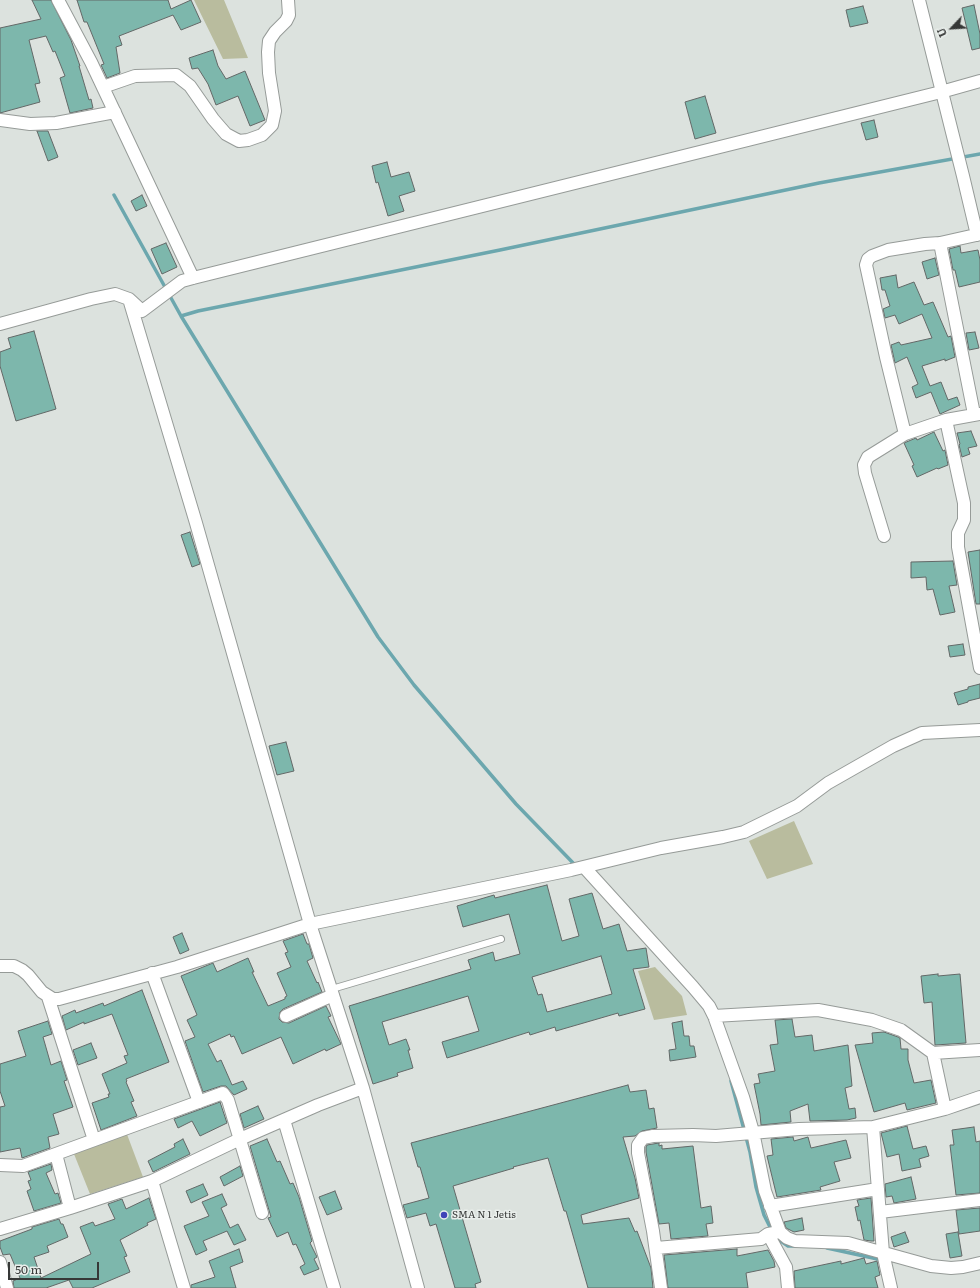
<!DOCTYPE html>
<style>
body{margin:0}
#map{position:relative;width:980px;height:1288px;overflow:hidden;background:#dce2de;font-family:Literata,serif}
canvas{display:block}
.north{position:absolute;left:932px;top:8px;width:40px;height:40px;-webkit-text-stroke:3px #eaefec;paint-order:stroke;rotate:245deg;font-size:11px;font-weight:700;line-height:16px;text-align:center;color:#363837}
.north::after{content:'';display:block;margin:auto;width:14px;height:18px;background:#363837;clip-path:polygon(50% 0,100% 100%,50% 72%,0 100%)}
.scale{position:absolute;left:8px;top:1262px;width:91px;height:18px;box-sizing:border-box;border:2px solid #363837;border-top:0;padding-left:5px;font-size:12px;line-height:14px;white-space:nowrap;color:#363837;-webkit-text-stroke:3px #eaefec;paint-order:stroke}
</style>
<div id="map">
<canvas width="980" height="1288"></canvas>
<div class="north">U</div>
<div class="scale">50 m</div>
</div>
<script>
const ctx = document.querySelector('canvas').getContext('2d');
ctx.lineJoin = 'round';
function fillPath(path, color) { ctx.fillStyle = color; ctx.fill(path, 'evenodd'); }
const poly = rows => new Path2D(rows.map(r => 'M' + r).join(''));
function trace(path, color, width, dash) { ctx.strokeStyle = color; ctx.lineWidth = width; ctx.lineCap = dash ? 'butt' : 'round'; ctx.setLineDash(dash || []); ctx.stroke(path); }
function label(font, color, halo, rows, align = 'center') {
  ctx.font = font + ' Literata,serif'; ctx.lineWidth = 3; ctx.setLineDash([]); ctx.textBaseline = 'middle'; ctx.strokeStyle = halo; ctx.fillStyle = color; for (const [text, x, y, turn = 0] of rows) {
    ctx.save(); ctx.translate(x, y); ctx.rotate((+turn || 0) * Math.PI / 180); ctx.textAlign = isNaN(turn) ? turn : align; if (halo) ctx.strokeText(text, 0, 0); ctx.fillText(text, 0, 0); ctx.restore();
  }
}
fillPath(poly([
 [194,0,224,0,248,58,223,59],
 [794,821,813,864,767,879,749,841],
 [655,967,682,996,687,1015,654,1020,638,971],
 [125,1129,143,1177,90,1194,74,1154]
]), '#b9bc9e');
trace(poly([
 [114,195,181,316,378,637,414,685,516,804,576,866],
 [181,316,198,311,500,250,819,183,980,154],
 [731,1081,750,1152,756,1187,764,1215,772,1231],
 [775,1237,788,1246,795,1246],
 [827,1248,882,1260]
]), '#6ca7ae', 3.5);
const building = poly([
 [32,0,51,0,71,40,80,66,79,66,89,100,91,99,93,108,70,113,60,78,65,76,55,51,53,52,46,36,29,40,40,83,35,84,40,102,0,113,0,28,41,19,32,0],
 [77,0,168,0,171,9,191,0,201,22,181,30,173,15,119,36,122,45,116,47,120,73,107,78,101,65,104,64,87,22,84,22,77,0],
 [974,5,980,34,980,48,972,50,962,8,974,5],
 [863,6,868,23,850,27,846,10,863,6],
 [213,50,218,66,226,79,245,71,265,120,250,126,238,96,216,105,208,84,198,68,192,69,189,58,213,50],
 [705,96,716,133,695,139,685,102,705,96],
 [874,120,878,137,866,140,861,123,874,120],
 [37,131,48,131,58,157,48,161,37,131],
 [387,162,391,177,409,172,415,191,399,196,404,211,388,216,378,182,376,183,372,166,387,162],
 [142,195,147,206,136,211,131,201,142,195],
 [166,243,177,267,162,274,151,249,166,243],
 [960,246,961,253,978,250,980,260,980,282,959,287,955,270,953,270,949,249,960,246],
 [935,258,939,275,927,279,922,262,935,258],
 [896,275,898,288,914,282,924,305,933,302,948,337,951,336,955,357,945,361,945,359,922,366,930,386,941,382,948,400,957,397,960,405,940,414,931,392,916,398,912,387,918,384,907,357,895,363,891,345,899,342,901,345,932,338,922,314,899,324,895,315,885,318,883,309,890,306,885,290,882,290,880,278,896,275],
 [34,331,56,409,16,421,0,366,0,352,11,348,8,338,34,331],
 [975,332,979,348,969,350,966,333,975,332],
 [971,431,977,446,968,448,970,454,962,457,959,445,960,444,957,433,971,431],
 [934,432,943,451,945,450,948,465,938,469,937,468,917,477,912,466,914,465,904,443,916,438,917,440,934,432],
 [190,532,200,564,192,567,181,535,190,532],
 [980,550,980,604,976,604,968,552,980,550],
 [953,561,957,585,949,586,955,612,940,615,933,589,927,590,926,577,911,578,911,562,953,561],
 [963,644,965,655,950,657,948,646,963,644],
 [980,684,980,698,968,701,968,702,958,705,954,693,968,689,968,687,980,684],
 [286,742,294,771,277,775,269,746,286,742],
 [547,885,562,941,579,936,569,899,592,893,603,929,619,924,627,951,646,948,649,967,633,969,645,1009,619,1016,618,1013,556,1031,555,1027,530,1035,529,1032,447,1058,442,1042,479,1031,468,996,382,1022,389,1045,406,1039,410,1050,408,1050,413,1068,397,1073,398,1076,373,1084,349,1006,471,969,468,960,493,952,495,961,520,954,509,914,463,927,457,906,494,895,495,898,547,885],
 [601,956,612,994,547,1012,542,994,538,995,532,977,601,956],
 [182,933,189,950,180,954,173,937,182,933],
 [303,934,307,944,309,944,313,958,307,961,317,983,318,982,322,992,283,1009,280,1012,279,1019,282,1022,289,1023,326,1006,331,1016,328,1017,341,1044,326,1051,325,1049,293,1064,281,1037,242,1054,234,1036,231,1037,230,1034,208,1044,217,1062,221,1060,232,1085,243,1081,247,1089,234,1095,226,1086,221,1086,203,1092,185,1041,195,1037,187,1020,197,1015,181,976,213,963,217,972,248,958,254,972,252,972,268,1006,285,999,285,997,287,996,277,973,291,967,285,953,288,952,283,941,303,934],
 [938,974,938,976,960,974,966,1043,935,1045,932,1002,924,1003,921,976,938,974],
 [142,990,169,1062,126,1079,127,1081,126,1082,134,1101,131,1102,137,1116,101,1130,92,1103,109,1097,108,1094,110,1094,102,1074,127,1063,124,1056,128,1055,112,1014,84,1024,84,1022,66,1030,62,1016,75,1010,76,1013,103,1003,104,1006,142,990],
 [792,1019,795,1037,812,1035,814,1051,848,1045,852,1086,845,1088,849,1109,855,1108,856,1118,847,1120,810,1121,808,1104,790,1111,791,1122,761,1125,760,1114,754,1084,760,1083,758,1074,775,1071,770,1045,778,1044,775,1020,792,1019],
 [48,1021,52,1034,43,1037,51,1065,61,1061,67,1080,64,1081,73,1107,53,1114,59,1134,48,1137,50,1148,22,1158,20,1148,0,1152,0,1107,5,1106,0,1091,0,1064,26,1056,18,1031,48,1021],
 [682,1021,684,1036,689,1036,690,1046,694,1046,696,1057,670,1061,669,1050,676,1049,672,1023,682,1021],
 [884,1032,898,1037,900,1038,901,1049,908,1049,908,1060,914,1083,931,1080,936,1103,907,1110,905,1103,874,1112,855,1045,873,1043,872,1033,884,1032],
 [91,1043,97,1058,78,1065,73,1050,91,1043],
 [628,1085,630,1092,646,1090,649,1109,654,1108,657,1128,642,1131,635,1136,623,1137,635,1178,639,1198,581,1215,583,1224,629,1218,635,1232,637,1231,651,1268,653,1288,588,1288,566,1211,564,1211,548,1158,513,1167,514,1168,453,1186,481,1282,475,1284,476,1288,455,1288,436,1224,430,1226,426,1213,407,1218,403,1205,429,1198,420,1167,418,1167,411,1143,628,1085],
 [220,1102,227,1123,200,1136,192,1121,178,1128,174,1119,220,1102],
 [258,1106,264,1119,244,1128,240,1114,258,1106],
 [907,1126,913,1149,926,1146,929,1156,919,1159,921,1167,902,1171,899,1154,887,1157,881,1133,907,1126],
 [974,1127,976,1142,980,1141,980,1193,956,1195,950,1145,954,1145,952,1130,974,1127],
 [793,1137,794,1141,808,1137,811,1148,846,1140,851,1158,834,1162,840,1181,820,1187,821,1190,777,1197,767,1156,773,1155,771,1139,793,1137],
 [183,1139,190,1154,153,1172,148,1161,175,1147,174,1144,183,1139],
 [267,1139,277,1162,280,1161,290,1184,293,1183,299,1197,312,1241,310,1243,317,1257,314,1259,319,1269,304,1275,300,1267,305,1264,296,1244,293,1245,288,1232,277,1237,268,1218,271,1217,250,1146,267,1139],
 [659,1143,659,1146,662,1145,662,1149,693,1146,701,1208,711,1206,713,1223,706,1224,708,1236,671,1239,669,1223,659,1224,646,1152,646,1147,647,1145,659,1143],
 [51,1164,52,1170,46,1173,55,1194,58,1193,61,1203,34,1211,27,1191,31,1189,28,1181,31,1180,28,1172,51,1164],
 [240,1166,243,1176,224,1186,220,1177,240,1166],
 [911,1177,916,1199,894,1203,892,1196,886,1197,885,1184,911,1177],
 [203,1184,208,1195,191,1203,186,1191,203,1184],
 [335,1191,342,1209,327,1215,319,1197,335,1191],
 [222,1194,227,1205,221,1208,230,1228,238,1224,246,1240,234,1245,227,1231,203,1241,207,1250,196,1255,184,1226,209,1216,202,1202,222,1194],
 [149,1198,156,1219,147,1223,148,1225,120,1240,127,1256,124,1257,130,1272,92,1288,73,1288,69,1280,46,1288,14,1288,13,1281,20,1278,10,1254,3,1255,0,1247,0,1241,32,1229,32,1227,59,1219,61,1224,63,1224,68,1237,47,1246,49,1252,34,1257,41,1278,91,1254,80,1227,93,1222,95,1226,115,1219,108,1204,122,1199,126,1209,149,1198],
 [871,1198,874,1241,871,1241,864,1240,860,1220,858,1221,855,1207,859,1206,857,1200,871,1198],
 [980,1208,980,1231,959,1234,956,1210,980,1208],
 [802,1218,804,1230,794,1232,786,1228,784,1222,802,1218],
 [905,1232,909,1242,894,1247,891,1237,905,1232],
 [958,1232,962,1256,950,1258,946,1234,958,1232],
 [239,1249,243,1262,230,1267,236,1288,191,1288,191,1285,215,1277,209,1261,239,1249],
 [737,1249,737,1256,768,1250,774,1261,775,1267,746,1273,748,1288,668,1288,664,1255,737,1249],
 [864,1258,866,1264,877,1261,880,1275,875,1277,878,1288,795,1288,794,1271,841,1261,841,1264,864,1258]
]);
fillPath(building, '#7db7ac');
trace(building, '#636867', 1);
const lane = poly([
 [332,989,501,939]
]);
const street = poly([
 [58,0,91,62,193,278],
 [919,0,963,176,977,235],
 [103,87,135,76,176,75,190,86,213,119,226,134,239,141,248,140,262,135,272,125,275,111,269,73,268,52,269,41,275,32,286,21,289,15,288,0],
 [0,120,30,124,56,123,115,112],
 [940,243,974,414],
 [129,299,196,523,310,924,363,1088,418,1288],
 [0,324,91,299,115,294,129,299,142,311,182,281,193,278,941,92,980,81],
 [946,420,964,503,964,520,958,533,958,547,980,668],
 [905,434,886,357,866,265,868,259,872,256,888,250,925,244,940,243,980,234],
 [884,536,865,473,864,465,868,457,905,434,946,420,980,414],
 [584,867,693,987,709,1006,714,1016,743,1097,753,1132,765,1191,780,1232,787,1238,795,1241,848,1243,931,1266,951,1268,963,1267,980,1263],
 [0,966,14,966,22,970,28,975,42,992,53,999,59,999,177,967,310,924,571,870,661,848,723,837,744,832,797,806,828,783,893,746,922,733,980,730],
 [152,973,199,1102],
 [48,997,94,1140],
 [286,1016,333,995],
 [714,1016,818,1010,872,1020,901,1030,933,1053,980,1050],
 [933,1053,945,1109],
 [284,1120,334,1288],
 [873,1127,945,1109,980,1097],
 [56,1154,70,1208],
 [0,1165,23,1166,223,1093,228,1100,262,1213],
 [152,1181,184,1288],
 [770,1206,878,1189],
 [880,1212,980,1200],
 [0,1229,70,1208,152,1181,240,1139,318,1105,363,1088],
 [768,1234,786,1267,788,1288],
 [656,1248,761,1239,768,1234,780,1232],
 [0,1262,7,1288],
 [661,1288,653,1231,638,1153,638,1145,643,1138,653,1136,693,1135,716,1136,799,1129,873,1127,883,1253,891,1288]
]);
trace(lane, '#969b98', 8);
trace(street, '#969b98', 14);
trace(lane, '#fff', 6);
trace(street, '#fff', 12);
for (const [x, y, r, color] of [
 [444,1215,4,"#4043b8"]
]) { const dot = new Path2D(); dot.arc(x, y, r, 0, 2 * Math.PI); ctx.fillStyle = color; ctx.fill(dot); trace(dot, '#eaefec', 1.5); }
label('10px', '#363837', '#eaefec', [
 ["SMA N 1 Jetis",452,1215]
], 'left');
</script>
